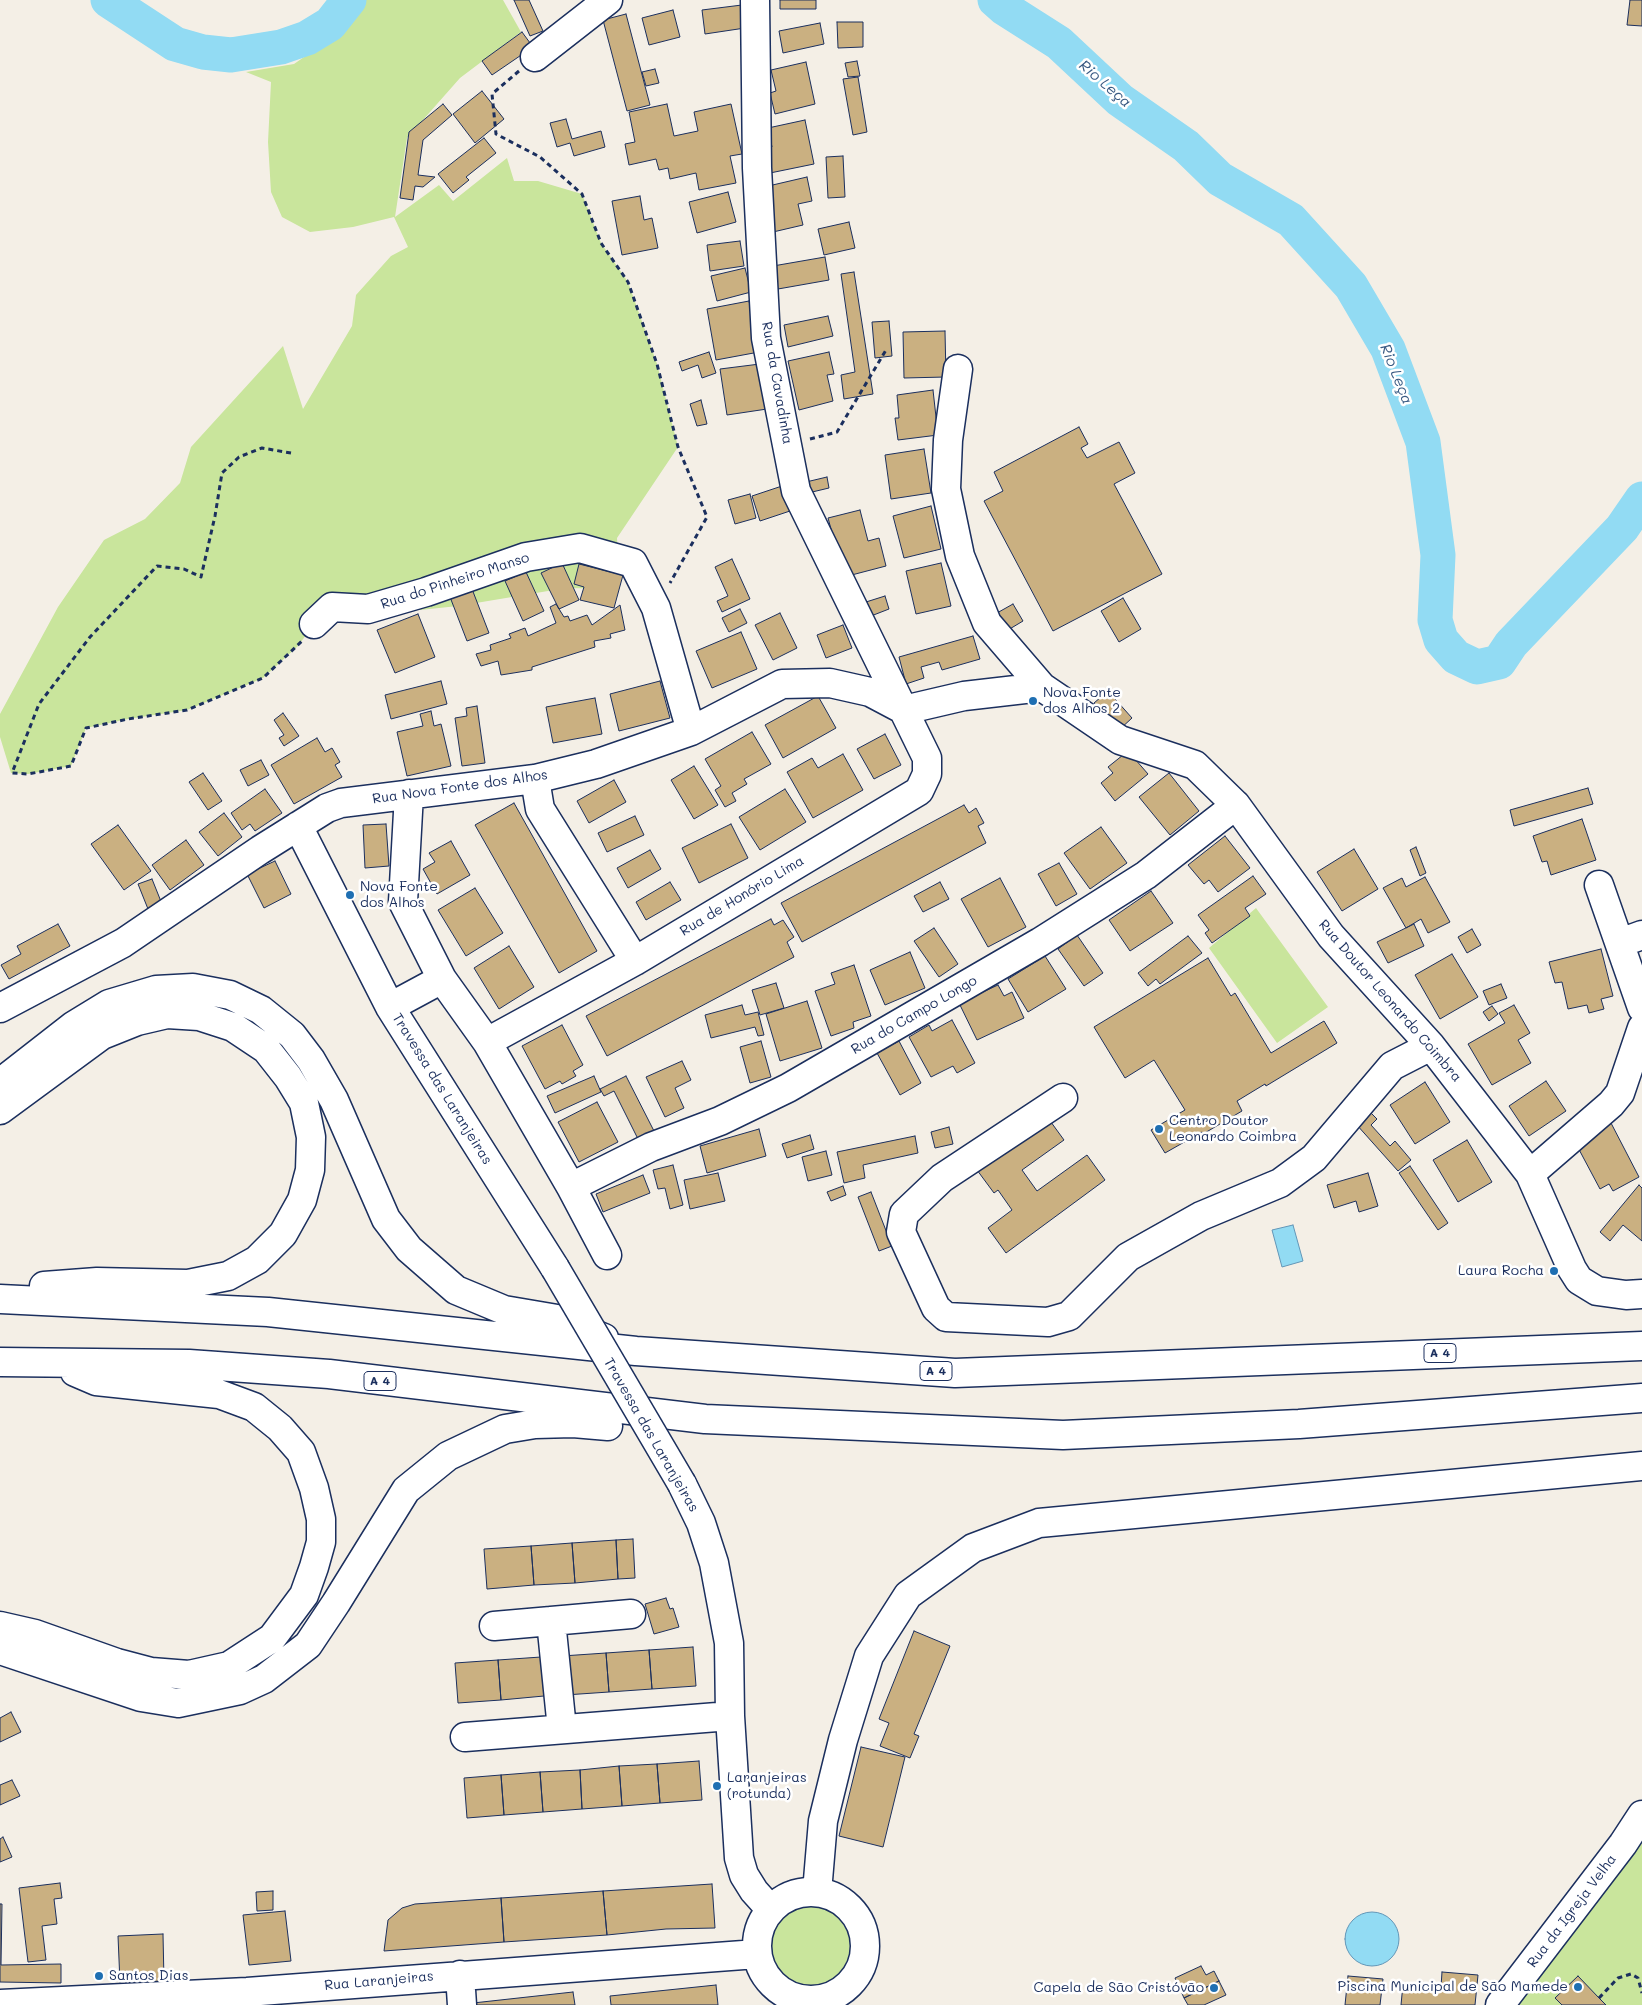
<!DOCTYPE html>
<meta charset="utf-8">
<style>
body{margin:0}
canvas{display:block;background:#f4efe6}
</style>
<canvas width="1642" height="2005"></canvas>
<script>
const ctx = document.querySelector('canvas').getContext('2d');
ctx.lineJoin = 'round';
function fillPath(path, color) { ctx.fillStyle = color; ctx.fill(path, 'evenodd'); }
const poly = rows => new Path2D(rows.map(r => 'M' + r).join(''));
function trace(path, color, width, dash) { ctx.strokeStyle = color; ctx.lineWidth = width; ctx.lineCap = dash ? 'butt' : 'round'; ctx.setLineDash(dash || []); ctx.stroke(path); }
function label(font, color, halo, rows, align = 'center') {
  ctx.font = font + ' Mali,sans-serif'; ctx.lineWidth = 5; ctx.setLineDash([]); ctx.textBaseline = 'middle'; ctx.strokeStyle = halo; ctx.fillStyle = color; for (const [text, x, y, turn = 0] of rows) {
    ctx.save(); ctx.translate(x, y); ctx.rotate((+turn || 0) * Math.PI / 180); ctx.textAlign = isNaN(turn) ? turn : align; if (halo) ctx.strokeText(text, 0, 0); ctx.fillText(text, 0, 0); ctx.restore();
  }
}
fillPath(poly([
 [366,0,503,0,521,32,460,78,407,138,395,217,439,185,453,201,507,158,514,181,538,181,582,194,601,243,628,282,657,364,678,447,617,538,620,589,566,588,458,606,420,610,394,601,314,624,298,646,263,678,187,710,128,719,86,728,71,766,28,774,11,773,0,737,0,714,58,607,104,540,145,519,180,483,191,447,283,346,303,409,352,326,356,295,391,256,408,247,394,217,353,227,310,232,282,217,271,192,268,142,271,82,246,72,294,64,333,37],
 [1256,908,1328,1007,1277,1043,1209,948],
 [1642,1836,1642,2005,1511,2005],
 '770 1946a40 40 0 1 1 80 0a40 40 0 1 1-80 0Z'
]), '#c9e59c');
const water = poly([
 [1293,1225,1303,1261,1282,1267,1272,1230,1293,1225],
 '1345 1939a27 27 0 1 1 54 0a27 27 0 1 1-54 0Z'
]);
fillPath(water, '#92dbf3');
trace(water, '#6296b7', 1);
trace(poly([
 [108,0,175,44,203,52,231,55,281,47,307,38,330,24,349,0],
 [995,0,1004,8,1059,43,1120,100,1186,146,1220,179,1291,220,1351,286,1388,349,1423,442,1438,555,1435,620,1441,640,1456,657,1477,667,1499,662,1511,644,1622,528,1642,499]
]), '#92dbf3', 35);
const building = poly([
 [514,0,529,0,543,31,530,36,514,0],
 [780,0,816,0,816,9,780,9,780,0],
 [1630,0,1642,0,1642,26,1627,25,1630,0],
 [742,5,745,28,705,34,702,10,742,5],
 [673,10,680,37,649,45,642,18,673,10],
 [626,14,650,105,627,111,603,20,626,14],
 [837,22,863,22,863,47,838,48,837,22],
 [820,23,824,44,783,53,779,31,820,23],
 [522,32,533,47,492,75,482,61,522,32],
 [857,61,860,76,848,77,845,63,857,61],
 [806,62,815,104,775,114,770,93,776,91,771,70,806,62],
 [655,69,659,83,646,86,642,72,655,69],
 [858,77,867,132,853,135,843,79,858,77],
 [482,91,504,119,475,143,453,114,482,91],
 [443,104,452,115,423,140,418,175,435,177,423,187,415,186,413,200,400,198,409,132,443,104],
 [667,104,674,136,698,131,694,112,731,104,742,154,730,156,736,183,699,190,696,173,670,179,668,168,659,170,656,159,629,165,625,144,635,142,629,112,667,104],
 [566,119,572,139,601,131,605,147,574,156,570,143,557,147,550,123,566,119],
 [805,120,814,164,770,173,765,149,772,147,768,128,805,120],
 [484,138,496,153,466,177,469,180,453,193,438,174,484,138],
 [843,156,845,197,828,198,826,157,843,156],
 [807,177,812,201,798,204,803,225,773,232,764,187,807,177],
 [728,192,736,222,697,233,689,202,728,192],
 [640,196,644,220,652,218,658,248,622,255,612,201,640,196],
 [849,222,855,248,824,255,818,229,849,222],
 [740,241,744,266,710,271,707,245,740,241],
 [825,257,829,280,778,289,773,266,825,257],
 [745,268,751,292,717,301,711,276,745,268],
 [854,272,873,394,844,399,841,375,855,372,841,274,854,272],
 [749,301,759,352,716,360,707,309,749,301],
 [828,316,833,336,788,347,784,325,828,316],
 [889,321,892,356,875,358,872,322,889,321],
 [945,331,946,377,904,378,903,332,945,331],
 [709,352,716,373,702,378,698,365,682,371,679,362,709,352],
 [829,352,834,374,827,375,833,401,799,410,788,361,829,352],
 [760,364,767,409,727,415,720,369,760,364],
 [933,390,938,435,898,440,895,418,899,418,897,395,933,390],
 [701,400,707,424,697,426,690,404,701,400],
 [1079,427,1088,444,1081,448,1087,458,1119,442,1135,473,1114,484,1162,574,1053,631,984,501,1003,491,994,472,1079,427],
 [924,449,931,493,891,499,885,455,924,449],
 [827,477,829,488,808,493,806,482,827,477],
 [782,486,790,511,760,521,752,496,782,486],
 [750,494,756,518,735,524,728,500,750,494],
 [931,506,941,549,904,558,893,516,931,506],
 [860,510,868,541,879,538,886,566,844,577,828,518,860,510],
 [732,559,750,599,722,612,717,601,728,596,715,567,732,559],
 [562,563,579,600,559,609,541,573,562,563],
 [941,563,951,606,916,614,906,571,941,563],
 [579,564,623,575,614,608,580,600,584,587,574,584,579,564],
 [526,572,544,611,523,621,505,581,526,572],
 [472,589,489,633,467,641,450,597,472,589],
 [885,596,889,609,871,616,866,602,885,596],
 [1123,598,1141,629,1119,642,1101,611,1123,598],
 [556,604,564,617,568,616,570,621,587,615,592,625,620,605,625,630,610,634,611,638,594,641,595,647,532,667,532,670,501,675,498,661,481,666,476,654,491,650,490,645,511,638,509,634,525,628,528,636,556,623,550,607,556,604],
 [1013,604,1023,621,1008,630,997,613,1013,604],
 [740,609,747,623,729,632,722,618,740,609],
 [780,613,797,648,773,660,755,625,780,613],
 [418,614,435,657,395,673,377,630,418,614],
 [843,625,852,648,826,658,817,635,843,625],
 [741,632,757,669,712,688,696,651,741,632],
 [973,636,980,659,942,670,939,662,921,667,924,678,906,684,899,657,973,636],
 [441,681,447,704,391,719,385,695,441,681],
 [660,681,670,718,619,731,610,694,660,681],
 [1108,691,1132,718,1119,730,1094,703,1108,691],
 [818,696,836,728,783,758,765,725,818,696],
 [595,698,602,734,553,743,546,707,595,698],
 [477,706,485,763,462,766,455,718,467,716,466,708,477,706],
 [431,711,434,726,441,724,451,766,407,776,397,732,423,726,420,714,431,711],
 [283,713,299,736,284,746,279,738,284,735,274,720,283,713],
 [752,732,771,764,744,779,747,784,732,793,736,801,725,807,715,790,721,786,705,759,752,732],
 [885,734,901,765,874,779,857,749,885,734],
 [317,738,325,752,332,748,340,762,335,765,342,777,294,804,271,765,317,738],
 [1128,751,1148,774,1115,801,1101,783,1113,773,1108,767,1128,751],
 [843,754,863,790,813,818,787,772,812,758,818,768,843,754],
 [261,760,269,775,248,786,240,770,261,760],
 [694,766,718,805,694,819,671,780,694,766],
 [203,773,222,801,208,810,189,782,203,773],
 [1169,773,1199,811,1170,835,1139,797,1169,773],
 [614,780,626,802,589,823,577,801,614,780],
 [1588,788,1593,804,1514,826,1510,810,1588,788],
 [265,789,282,813,255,831,250,824,242,830,231,813,265,789],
 [785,789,806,822,760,850,739,817,785,789],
 [514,803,597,951,559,973,475,825,514,803],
 [964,805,969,813,976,808,984,823,978,826,986,843,802,942,781,903,964,805],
 [224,813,242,837,218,856,199,832,224,813],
 [635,816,644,835,607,852,598,833,635,816],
 [1582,819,1596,860,1551,875,1547,861,1542,862,1533,836,1582,819],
 [386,824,389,866,365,868,363,825,386,824],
 [731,824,748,858,699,883,682,848,731,824],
 [118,825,151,871,124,890,91,844,118,825],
 [1101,827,1127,863,1090,889,1064,853,1101,827],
 [1225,836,1250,868,1218,892,1209,880,1204,884,1188,865,1225,836],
 [186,840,204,865,170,890,152,865,186,840],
 [451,841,470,875,437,894,423,869,435,862,429,853,451,841],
 [1416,847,1426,873,1420,876,1410,850,1416,847],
 [1354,849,1378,889,1342,911,1317,872,1354,849],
 [650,850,661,869,628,888,617,868,650,850],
 [275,861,291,894,264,908,247,874,275,861],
 [1059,863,1077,894,1056,906,1038,874,1059,863],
 [1253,876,1266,894,1245,908,1250,916,1212,943,1205,933,1209,930,1198,915,1253,876],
 [1425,877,1450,922,1428,933,1421,919,1406,928,1383,888,1402,878,1406,887,1425,877],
 [1000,878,1026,927,988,947,961,899,1000,878],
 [152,879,162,904,148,909,138,884,152,879],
 [670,882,681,900,646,920,636,902,670,882],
 [940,882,949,899,923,912,914,896,940,882],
 [475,888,503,933,466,956,438,910,475,888],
 [1151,891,1173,923,1130,951,1109,920,1151,891],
 [771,919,774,925,783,920,794,937,787,942,794,957,607,1056,586,1016,771,919],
 [58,924,70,946,9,979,1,965,21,954,17,946,58,924],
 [1414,924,1424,946,1388,963,1377,942,1414,924],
 [934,928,958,964,939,977,914,941,934,928],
 [1472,929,1481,945,1467,953,1458,937,1472,929],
 [1077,935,1103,973,1084,986,1058,949,1077,935],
 [1188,936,1202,953,1160,984,1156,979,1148,986,1138,973,1188,936],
 [509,946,534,987,499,1009,474,968,509,946],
 [1601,949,1613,996,1601,999,1604,1009,1589,1013,1587,1005,1568,1009,1562,982,1555,983,1549,962,1601,949],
 [910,952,925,988,885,1005,870,970,910,952],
 [1452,954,1478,997,1440,1019,1415,975,1452,954],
 [1045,956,1066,989,1028,1012,1008,979,1045,956],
 [1208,958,1231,996,1235,993,1271,1053,1324,1021,1337,1043,1266,1086,1265,1084,1237,1101,1242,1111,1203,1134,1202,1132,1165,1153,1151,1130,1185,1110,1154,1060,1125,1078,1094,1027,1208,958],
 [854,965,871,1016,853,1022,854,1028,831,1036,815,991,835,984,831,973,854,965],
 [776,983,784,1008,760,1015,752,990,776,983],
 [1501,984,1507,998,1489,1005,1483,991,1501,984],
 [998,985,1004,996,1012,992,1024,1018,977,1040,959,1003,998,985],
 [807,1001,822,1048,780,1061,766,1014,807,1001],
 [742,1005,745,1015,758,1012,764,1035,758,1036,755,1027,711,1038,705,1015,742,1005],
 [1514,1005,1530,1033,1518,1040,1531,1063,1492,1085,1468,1044,1505,1023,1499,1013,1514,1005],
 [1492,1006,1498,1014,1489,1021,1483,1012,1492,1006],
 [952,1020,975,1063,957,1073,953,1066,931,1077,909,1037,929,1025,932,1031,952,1020],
 [562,1025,583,1065,573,1071,576,1076,562,1084,560,1081,545,1089,522,1046,562,1025],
 [761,1041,771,1077,750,1083,740,1047,761,1041],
 [899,1041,921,1083,900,1095,877,1053,899,1041],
 [682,1061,691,1080,675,1088,684,1108,665,1117,646,1077,682,1061],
 [594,1076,601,1092,555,1113,547,1096,594,1076],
 [626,1076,654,1131,638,1139,614,1091,604,1096,600,1089,626,1076],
 [1546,1081,1566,1111,1529,1136,1509,1106,1546,1081],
 [1425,1082,1450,1122,1415,1144,1390,1105,1425,1082],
 [597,1102,618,1142,579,1162,558,1122,597,1102],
 [1370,1112,1377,1119,1371,1125,1390,1146,1395,1141,1411,1160,1398,1171,1356,1124,1370,1112],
 [1048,1118,1064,1140,1022,1170,1037,1191,1087,1155,1105,1180,1006,1253,988,1228,1012,1210,998,1190,994,1193,977,1170,1048,1118],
 [1611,1123,1639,1177,1613,1191,1609,1184,1600,1189,1575,1142,1611,1123],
 [949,1127,953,1144,935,1148,931,1132,949,1127],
 [759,1129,766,1156,707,1173,700,1146,759,1129],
 [810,1135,814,1149,787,1158,782,1144,810,1135],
 [915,1136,918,1153,863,1165,865,1178,844,1183,837,1152,915,1136],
 [1467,1140,1492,1182,1458,1202,1433,1160,1467,1140],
 [826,1151,832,1175,808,1181,802,1157,826,1151],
 [673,1165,683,1205,670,1209,665,1188,658,1189,653,1170,673,1165],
 [1410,1166,1448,1223,1438,1230,1399,1173,1410,1166],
 [718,1173,725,1201,690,1209,684,1180,718,1173],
 [1368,1173,1378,1206,1359,1212,1356,1201,1334,1208,1327,1185,1368,1173],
 [643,1175,650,1193,603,1212,596,1194,643,1175],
 [1639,1185,1642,1188,1642,1241,1623,1225,1610,1241,1600,1232,1639,1185],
 [843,1186,846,1195,831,1201,827,1192,843,1186],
 [871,1192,892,1246,879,1251,858,1197,871,1192],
 [633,1539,635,1578,618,1579,616,1540,633,1539],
 [616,1540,618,1579,575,1583,572,1543,616,1540],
 [572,1543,575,1583,534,1585,531,1546,572,1543],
 [531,1546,534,1585,487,1589,484,1549,531,1546],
 [666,1598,670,1609,673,1608,679,1627,654,1634,645,1604,666,1598],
 [914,1631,950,1646,914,1734,919,1736,910,1758,880,1746,889,1723,879,1719,914,1631],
 [693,1647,696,1686,652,1689,649,1650,693,1647],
 [649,1650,652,1689,609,1692,606,1653,649,1650],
 [606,1653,609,1692,565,1695,562,1656,606,1653],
 [541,1657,544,1696,501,1700,498,1660,541,1657],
 [498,1660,501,1700,458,1703,455,1663,498,1660],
 [11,1712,21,1732,0,1742,0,1718,11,1712],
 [861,1747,905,1757,883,1847,839,1836,861,1747],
 [699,1761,702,1800,660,1803,657,1764,699,1761],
 [657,1764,660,1803,622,1806,619,1766,657,1764],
 [619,1766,622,1806,582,1809,580,1770,619,1766],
 [580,1770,582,1809,543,1812,540,1772,580,1770],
 [540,1772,543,1812,504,1815,501,1775,540,1772],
 [501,1775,504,1815,467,1818,464,1778,501,1775],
 [12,1780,20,1796,0,1805,0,1785,12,1780],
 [3,1837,12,1857,0,1862,0,1839,3,1837],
 [60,1883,62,1898,54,1899,57,1924,42,1926,46,1960,28,1962,19,1888,60,1883],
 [712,1884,715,1928,666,1929,607,1935,603,1891,712,1884],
 [273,1891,273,1910,257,1911,256,1892,273,1891],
 [603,1891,607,1935,504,1942,501,1898,603,1891],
 [501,1898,504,1942,384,1951,388,1920,402,1908,415,1904,501,1898],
 [0,1904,2,1904,1,1965,61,1964,61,1983,0,1982,0,1904],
 [285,1911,291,1961,249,1965,243,1915,285,1911],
 [163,1934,164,1981,120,1983,118,1936,163,1934],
 [1201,1966,1206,1975,1214,1971,1219,1981,1184,1998,1175,1978,1201,1966],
 [1442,1972,1478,1975,1475,2005,1401,2005,1403,1984,1441,1987,1442,1972],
 [1348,1976,1383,1979,1380,2005,1345,2005,1348,1976],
 [1578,1976,1599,1998,1606,2005,1562,2005,1555,1998,1578,1976],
 [1219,1981,1226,1995,1204,2005,1188,2005,1184,1998,1219,1981],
 [716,1985,718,2005,611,2005,610,1996,716,1985],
 [573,1992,575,2005,473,2005,473,2003,573,1992]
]);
fillPath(building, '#cab081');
trace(building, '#1b2f5e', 1);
const minor = poly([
 [535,57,608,0],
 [958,369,948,440,946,489,960,556,987,623,1042,687,1120,740,1195,765,1236,805,1331,936,1431,1046,1530,1174,1572,1269,1579,1280,1597,1291,1626,1295,1642,1294],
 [314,624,332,607,368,609,426,592,526,557,580,548,633,563,656,608,691,731],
 [535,779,540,809,635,961],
 [298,826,390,1007,555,1268],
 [1599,885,1642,1008],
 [1620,943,1642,935],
 [442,979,487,1042,571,1187,607,1255],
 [390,1007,442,979,403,902,409,794],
 [0,1008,123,943,260,850,327,808,341,803,535,779,596,764,691,731,782,684,830,683,870,692,904,710,964,696,1042,687],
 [487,1042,635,961,919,791,927,774,927,758,796,491,766,338,757,168,755,0],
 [1063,1098,942,1178,904,1214,901,1232,936,1308,946,1317,1048,1322,1069,1316,1128,1257,1201,1216,1280,1183,1314,1158,1392,1066,1431,1046],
 [1530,1174,1611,1104,1620,1093,1642,1028],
 [571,1187,651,1147,720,1121,788,1088,1040,942,1146,875,1236,805],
 [682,1484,701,1523,714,1563,729,1643,730,1716,739,1858,744,1875,754,1891,771,1910],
 [551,1621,562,1729],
 [494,1626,631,1614],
 [465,1737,730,1716],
 [817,1892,823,1821,843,1740,869,1656,908,1595,973,1548,1039,1523,1642,1466],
 '757 1946a54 54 0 1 1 108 0a54 54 0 1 1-108 0Z',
 [460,1975,462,2005],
 [0,2004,247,1992,757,1954],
 [1500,2005,1623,1844,1642,1815]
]);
const highway = poly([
 [0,1083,73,1026,109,1004,156,990,193,988,230,995,261,1010,292,1035,311,1060,334,1100,386,1219,409,1249,456,1290,504,1310,557,1319,604,1338],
 [0,1110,102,1035,137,1021,167,1014,199,1016,233,1027,266,1049,288,1077,304,1103,311,1137,310,1170,302,1200,283,1234,257,1260,228,1276,188,1284,97,1282,44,1286],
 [0,1299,268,1312,636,1351,955,1373,1642,1346],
 [0,1362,189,1364,329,1374,705,1419,1063,1435,1299,1424,1642,1398],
 [0,1626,35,1634,117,1663,151,1672,189,1675,229,1666,272,1638,304,1595,314,1567,321,1542,321,1519,314,1488,301,1452,280,1428,254,1407,219,1394,96,1381,75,1372],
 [0,1650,141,1697,178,1703,240,1690,264,1679,308,1645,336,1603,406,1490,448,1456,505,1429,535,1424,573,1423,608,1426]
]);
trace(minor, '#1b2f5e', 31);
trace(highway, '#1b2f5e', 31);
trace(poly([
 [519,71,492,94,496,134,540,157,582,194,601,243,628,282,657,364,678,447,707,517,670,583],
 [810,439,837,432,886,350],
 [291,453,262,448,239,457,222,473,215,516,201,577,184,569,157,566,90,637,39,704,12,773,28,774,71,766,86,728,128,719,187,710,263,678,302,641],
 [1599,1998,1618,1978,1631,1974,1638,1978,1642,1993]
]), '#1b2f5e', 3, [5, 4]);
trace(minor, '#fff', 28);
trace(highway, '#fff', 28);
const minorBridge = poly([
 [555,1268,682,1484]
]);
trace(minorBridge, '#1b2f5e', 31, []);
trace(minorBridge, '#fff', 28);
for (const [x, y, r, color] of [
 [1033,701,5,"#1f6fb2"],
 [350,895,5,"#1f6fb2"],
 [1159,1129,5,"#1f6fb2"],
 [1554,1271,5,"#1f6fb2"],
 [717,1786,5,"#1f6fb2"],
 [99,1976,5,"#1f6fb2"],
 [1578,1987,5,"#1f6fb2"],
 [1214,1988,5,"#1f6fb2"]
]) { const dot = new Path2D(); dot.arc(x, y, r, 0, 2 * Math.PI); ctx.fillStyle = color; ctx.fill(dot); trace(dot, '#fff', 2); }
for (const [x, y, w] of [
 [1440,1353,32],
 [936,1371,32],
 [380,1381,32]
]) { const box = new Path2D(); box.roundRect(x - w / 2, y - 9.5, w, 19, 4); ctx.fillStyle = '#fff'; ctx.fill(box); trace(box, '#1b2f5e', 1); }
label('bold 12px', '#1b2f5e', null, [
 ["A 4",1440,1353],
 ["A 4",936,1371],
 ["A 4",380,1381]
]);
label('14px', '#1b2f5e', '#fff', [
 ["Rua da Cavadinha",777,383,80],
 ["Rua do Pinheiro Manso",455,581,-18],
 ["Rua Nova Fonte dos Alhos",460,787,-8],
 ["Rua de Honório Lima",742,896,-31],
 ["Rua Doutor Leonardo Coimbra",1390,1001,49],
 ["Rua do Campo Longo",914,1015,-30],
 ["Travessa das Laranjeiras",442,1089,58],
 ["Travessa das Laranjeiras",651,1435,60],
 ["Rua da Igreja Velha",1572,1911,-53],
 ["Rua Laranjeiras",379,1981,-5]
]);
label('14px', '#1b2f5e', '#fff', [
 ["Nova Fonte",1043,693],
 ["dos Alhos 2",1043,709],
 ["Nova Fonte",360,887],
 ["dos Alhos",360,903],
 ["Centro Doutor",1169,1121],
 ["Leonardo Coimbra",1169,1137],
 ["Laura Rocha",1544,1271,"right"],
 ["Laranjeiras",727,1778],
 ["(rotunda)",727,1794],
 ["Santos Dias",109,1976],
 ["Piscina Municipal de São Mamede",1568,1987,"right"],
 ["Capela de São Cristóvão",1204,1988,"right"]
], 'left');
label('italic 15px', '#395a83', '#fff', [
 ["Rio Leça",1105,84,41],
 ["Rio Leça",1396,374,68]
]);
</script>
